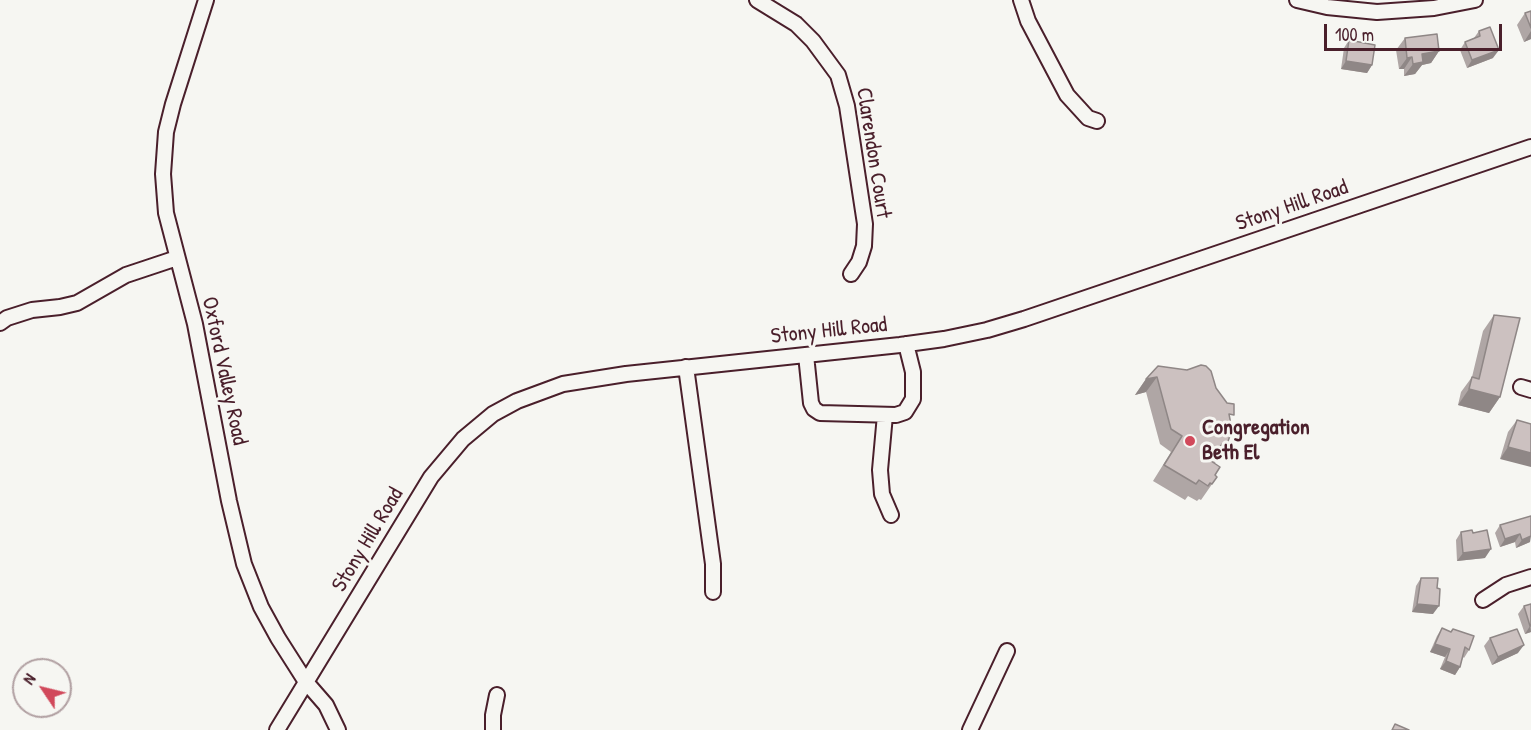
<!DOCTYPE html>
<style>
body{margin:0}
#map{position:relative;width:1531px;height:730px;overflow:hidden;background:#f6f6f2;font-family:"Patrick Hand",sans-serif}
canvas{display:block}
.north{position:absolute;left:12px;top:658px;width:60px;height:60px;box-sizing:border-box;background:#f6f6f2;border:2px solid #b1a0a2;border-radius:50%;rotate:305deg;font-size:16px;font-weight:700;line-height:24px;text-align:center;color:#4a1f2b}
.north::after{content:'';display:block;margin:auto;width:21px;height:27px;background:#d1495b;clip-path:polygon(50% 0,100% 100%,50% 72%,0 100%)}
.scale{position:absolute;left:1324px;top:24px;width:178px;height:27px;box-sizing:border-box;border:3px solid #4a1f2b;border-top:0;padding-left:8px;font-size:18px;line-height:21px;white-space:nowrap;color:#4a1f2b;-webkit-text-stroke:4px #f6f6f2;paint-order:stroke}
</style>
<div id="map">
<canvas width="1531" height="730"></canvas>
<div class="north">N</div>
<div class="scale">100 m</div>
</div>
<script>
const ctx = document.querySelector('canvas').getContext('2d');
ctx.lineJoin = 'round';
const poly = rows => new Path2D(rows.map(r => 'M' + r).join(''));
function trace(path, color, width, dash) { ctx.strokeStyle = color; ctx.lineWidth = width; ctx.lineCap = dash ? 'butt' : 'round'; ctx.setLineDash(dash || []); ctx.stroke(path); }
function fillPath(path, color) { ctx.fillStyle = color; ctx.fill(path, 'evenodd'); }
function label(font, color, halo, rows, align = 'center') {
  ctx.font = font + ' "Patrick Hand",sans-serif'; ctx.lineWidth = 6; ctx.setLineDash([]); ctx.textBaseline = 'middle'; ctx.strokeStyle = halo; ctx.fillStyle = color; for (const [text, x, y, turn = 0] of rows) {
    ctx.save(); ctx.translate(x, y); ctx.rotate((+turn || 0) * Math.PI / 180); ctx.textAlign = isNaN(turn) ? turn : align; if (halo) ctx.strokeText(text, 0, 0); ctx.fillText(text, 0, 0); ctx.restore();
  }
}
const minor = poly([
 [206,0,173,104,166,132,163,174,166,213,195,324,229,501,244,564,261,607,278,638,306,682,326,705,338,730],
 [757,0,796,24,813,41,838,75,847,106,865,224,864,246,859,262,851,274],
 [1021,0,1028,21,1067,95,1088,118,1097,121],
 [1297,0,1327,7,1377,12,1434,8,1475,0],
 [0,323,7,318,32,310,60,307,77,303,126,275,177,258],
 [806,355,811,403,814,409,820,413,896,415,905,412,913,399,913,372,906,344],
 [686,367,713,564,713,592],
 [1521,387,1531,390],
 [885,415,880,470,882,494,891,515],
 [1483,600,1506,585,1531,577],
 [277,730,431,477,463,439,493,414,517,401,563,384,626,374,900,345,944,339,987,330,1024,319,1531,147],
 [493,730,493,715,497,695],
 [970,730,1007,651]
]);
trace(minor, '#4a1f2b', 18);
trace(minor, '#f6f6f2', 14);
fillPath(poly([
 [1531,11,1531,39,1524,42,1517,25,1525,13],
 [1479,31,1493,58,1467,68,1460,50,1465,42,1474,38],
 [1405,38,1439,51,1431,63,1422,65,1415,74,1404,76,1404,69,1399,69,1396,50],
 [1349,40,1372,65,1367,73,1341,69,1344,48],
 [1494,315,1500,397,1489,413,1458,405,1461,392,1472,377,1483,331],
 [1158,366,1216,388,1230,420,1226,447,1215,463,1215,475,1217,477,1201,500,1199,499,1197,501,1188,496,1185,500,1153,481,1171,452,1160,444,1146,392,1135,395,1146,379],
 [1517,420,1531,424,1500,459,1508,432],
 [1531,516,1530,542,1516,548,1515,542,1500,547,1495,533,1500,525],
 [1461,532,1485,558,1457,561,1456,540],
 [1421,578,1437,588,1433,614,1412,612,1416,586],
 [1531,604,1531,632,1525,634,1518,614,1524,606],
 [1442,628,1450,632,1453,629,1469,650,1464,658,1463,657,1460,667,1455,675,1440,669,1445,657,1430,652,1437,636],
 [1490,638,1518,653,1492,665,1484,646]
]), '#afa6a5');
fillPath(poly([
 [1531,31,1531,39,1524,42],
 [1499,50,1493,58,1467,68,1472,60],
 [1439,51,1431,63,1422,65,1415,74,1404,76,1413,64,1422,54],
 [1412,57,1404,69,1399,69,1407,58],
 [1346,61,1372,65,1367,73,1341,69],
 [1157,377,1146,392,1135,395,1146,379],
 [1469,389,1500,397,1489,413,1458,405],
 [1508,447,1531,453,1531,467,1500,459],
 [1520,534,1515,542,1500,547,1505,539],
 [1531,536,1530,542,1516,548,1522,540],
 [1491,549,1485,558,1457,561,1463,553],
 [1417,604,1439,606,1433,614,1412,612],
 [1530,626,1531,632,1525,634],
 [1435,644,1450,649,1445,657,1430,652],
 [1524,645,1518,653,1492,665,1498,657],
 [1446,661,1460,667,1455,675,1440,669]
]), '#8f8786');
const building = poly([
 [1531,11,1531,28,1525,13,1531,11],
 [1490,27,1499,50,1472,60,1465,42,1480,36,1479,31,1490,27],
 [1437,34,1439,51,1422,54,1423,62,1413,64,1412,57,1407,58,1405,38,1437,34],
 [1349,40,1375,45,1372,65,1346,61,1349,40],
 [1494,315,1520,318,1500,397,1469,389,1472,377,1479,379,1494,315],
 [1201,365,1206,366,1211,371,1216,388,1227,403,1234,404,1234,415,1229,414,1232,430,1226,447,1222,444,1211,461,1220,467,1215,475,1217,477,1212,484,1210,483,1208,486,1199,480,1196,484,1164,465,1182,436,1171,429,1157,377,1146,379,1158,366,1187,370,1201,365],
 [1517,420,1531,424,1531,453,1508,447,1517,420],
 [1531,516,1531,536,1522,540,1520,534,1505,539,1500,525,1531,516],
 [1472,530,1473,533,1487,530,1491,549,1463,553,1461,532,1472,530],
 [1421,578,1438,578,1437,588,1440,589,1439,606,1417,604,1421,578],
 [1531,604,1531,626,1530,626,1524,606,1531,604],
 [1442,628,1451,632,1453,629,1474,636,1469,650,1465,647,1460,667,1446,661,1450,649,1435,644,1442,628],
 [1517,629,1524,645,1498,657,1490,638,1517,629],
 [1395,724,1409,730,1392,730,1395,724]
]);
fillPath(building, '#ccc1c0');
trace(building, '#8f8786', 1.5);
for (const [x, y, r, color] of [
 [1190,441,6,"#d1495b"]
]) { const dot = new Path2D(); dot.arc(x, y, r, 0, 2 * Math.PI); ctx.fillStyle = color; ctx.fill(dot); trace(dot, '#f6f6f2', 2); }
label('22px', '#4a1f2b', '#f6f6f2', [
 ["Clarendon Court",873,153,81],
 ["Stony Hill Road",1292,206,-19],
 ["Stony Hill Road",829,331,-6],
 ["Oxford Valley Road",224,371,78],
 ["Stony Hill Road",368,540,-59]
]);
label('bold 22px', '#4a1f2b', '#f6f6f2', [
 ["Congregation",1202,428],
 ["Beth El",1202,453]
], 'left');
</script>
